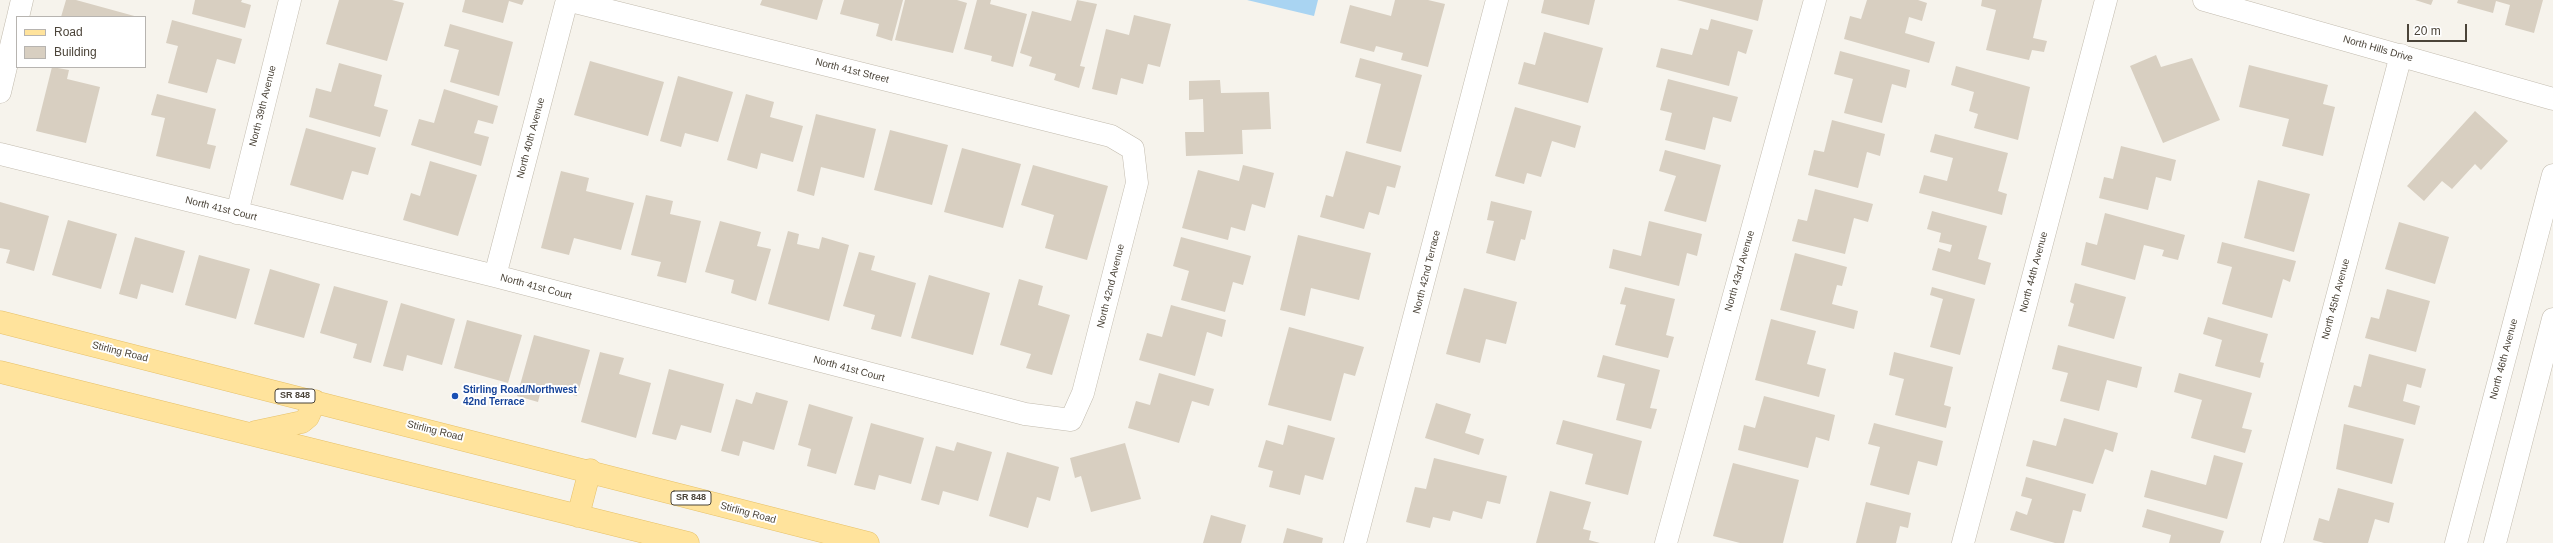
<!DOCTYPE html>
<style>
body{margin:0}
#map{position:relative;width:2553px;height:543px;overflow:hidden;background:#f6f3ec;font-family:Arial,sans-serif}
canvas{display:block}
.legend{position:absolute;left:16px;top:16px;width:130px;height:52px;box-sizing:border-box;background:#fff;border:1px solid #b7b4b0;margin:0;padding:5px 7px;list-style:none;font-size:12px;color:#4b4439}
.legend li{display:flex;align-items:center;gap:8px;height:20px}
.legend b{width:20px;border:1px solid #b7b4b0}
.scale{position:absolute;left:2407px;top:24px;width:60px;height:18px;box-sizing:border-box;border:2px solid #4b4439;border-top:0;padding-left:5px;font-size:12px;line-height:14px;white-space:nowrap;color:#4b4439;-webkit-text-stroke:3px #fff;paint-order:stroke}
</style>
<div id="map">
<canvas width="2553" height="543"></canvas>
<ul class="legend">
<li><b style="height:5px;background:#ffe39c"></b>Road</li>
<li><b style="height:11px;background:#d8cfc1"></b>Building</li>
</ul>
<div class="scale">20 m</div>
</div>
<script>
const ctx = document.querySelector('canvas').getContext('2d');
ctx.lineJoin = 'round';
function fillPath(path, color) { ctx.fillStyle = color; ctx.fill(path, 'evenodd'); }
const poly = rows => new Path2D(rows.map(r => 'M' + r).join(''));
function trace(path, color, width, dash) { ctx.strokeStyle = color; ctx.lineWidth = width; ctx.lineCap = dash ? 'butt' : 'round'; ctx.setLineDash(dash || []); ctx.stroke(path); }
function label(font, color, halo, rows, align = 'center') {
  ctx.font = font + ' Arial,sans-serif'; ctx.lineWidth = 4; ctx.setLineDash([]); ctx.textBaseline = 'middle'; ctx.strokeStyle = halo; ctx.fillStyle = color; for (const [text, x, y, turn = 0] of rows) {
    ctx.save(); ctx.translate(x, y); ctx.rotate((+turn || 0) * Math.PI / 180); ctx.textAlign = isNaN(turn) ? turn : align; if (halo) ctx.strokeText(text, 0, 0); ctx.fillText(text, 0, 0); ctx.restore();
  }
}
fillPath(poly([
 [1247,0,1318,0,1314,16]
]), '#a9d4f2');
fillPath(poly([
 [66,0,76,0,138,17,61,17],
 [195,0,242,0,241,2,251,5,245,28,192,14],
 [339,0,392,0,404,3,387,61,326,44],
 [465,0,524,0,522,5,509,1,503,23,462,12],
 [762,0,823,0,817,20,760,5],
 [844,0,903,0,892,41,876,36,879,24,840,14],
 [905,0,957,0,967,3,953,53,895,40],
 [977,0,991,0,990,4,1027,14,1013,67,991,61,992,56,964,49],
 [1077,0,1097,4,1080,66,1085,67,1079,88,1054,80,1056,74,1029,66,1032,57,1020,53,1032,11,1071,21],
 [1395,0,1428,0,1445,4,1428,67,1401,60,1403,53,1376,46,1374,52,1340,43,1350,5,1391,16],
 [1544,0,1595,0,1589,25,1541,13],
 [1677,0,1763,0,1758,21],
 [1867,0,1918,0,1927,3,1922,21,1909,17,1905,33,1935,42,1929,63,1844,39,1850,16,1861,19],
 [1982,0,2042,0,2033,38,2047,41,2044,52,2032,50,2029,60,1986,50,1996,10,1981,6],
 [2415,0,2433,0,2431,5],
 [2458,0,2543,0,2534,33,2505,25,2510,5,2496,1,2493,13,2457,3],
 [1134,15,1171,24,1160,67,1148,64,1143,84,1121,78,1117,95,1092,89,1106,29,1129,35],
 [1711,19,1753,30,1746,54,1738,51,1729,86,1656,67,1661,48,1692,55,1700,28,1708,30],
 [172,20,242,39,235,64,217,59,207,93,168,83,178,46,166,43],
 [450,24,513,42,499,96,450,82,459,50,444,46],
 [1544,32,1603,48,1588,103,1518,84,1524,62,1535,65],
 [1840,51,1910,70,1906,88,1892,84,1882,123,1844,113,1853,79,1834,74],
 [2156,55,2161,67,2192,58,2220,120,2163,143,2130,66],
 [1360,58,1422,75,1401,152,1366,143,1381,84,1355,77],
 [590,61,664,82,648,136,574,115],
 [339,63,382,75,374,106,388,110,380,137,309,117,316,88,331,92],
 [2249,65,2328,85,2323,104,2335,107,2323,156,2282,146,2289,119,2239,107],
 [1956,66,2030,87,2018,140,1974,128,1978,114,1969,111,1974,92,1951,85],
 [52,67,69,70,67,79,100,87,86,143,36,131],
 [678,76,733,92,718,142,685,133,681,147,660,141],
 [1668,79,1738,97,1731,122,1713,117,1705,150,1665,140,1672,113,1660,110],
 [1220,80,1221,93,1269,92,1271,129,1242,130,1243,154,1186,156,1185,132,1204,132,1203,99,1189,100,1189,81],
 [444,89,498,106,493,124,478,120,474,133,489,137,481,166,411,145,419,119,434,123],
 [157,94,216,109,207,144,216,146,210,169,156,156,165,118,151,115],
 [746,94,774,102,770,117,803,126,793,162,761,153,757,169,727,160],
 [1515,107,1581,126,1575,148,1552,141,1541,177,1527,173,1524,184,1495,176],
 [2475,111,2508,141,2481,170,2475,164,2452,189,2442,181,2424,201,2407,186],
 [816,114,876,129,864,178,821,167,814,196,797,191],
 [1832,120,1885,134,1880,156,1867,152,1858,188,1808,175,1814,150,1824,152],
 [306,128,376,148,368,175,352,171,343,200,290,185],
 [890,130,948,145,932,205,874,190],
 [1935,134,2008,153,1998,191,2007,194,2002,215,1919,193,1924,175,1947,181,1953,158,1930,152],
 [2121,146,2176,160,2171,181,2156,177,2148,210,2099,198,2104,177,2113,179],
 [962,148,1021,164,1003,228,944,212],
 [1665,150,1721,165,1706,222,1664,211,1676,176,1659,171],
 [1346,151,1401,166,1395,188,1387,186,1379,215,1369,212,1364,229,1320,217,1326,195,1333,197],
 [430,161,477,175,458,236,403,220,411,193,420,196],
 [1033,165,1108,186,1087,260,1045,248,1054,215,1021,205],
 [1243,165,1274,173,1265,208,1252,204,1245,231,1231,227,1228,240,1182,228,1198,170,1239,181],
 [561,171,589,178,586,191,634,203,621,250,574,238,569,255,541,248],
 [2258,180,2310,194,2294,252,2244,238],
 [1815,189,1873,204,1868,222,1854,218,1845,254,1792,241,1798,219,1807,221],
 [646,195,673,201,670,214,701,221,686,283,657,276,661,262,631,255],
 [1491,201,1532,211,1525,240,1521,239,1515,261,1486,253,1494,221,1487,220],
 [0,202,49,216,34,271,6,263,10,250,0,248],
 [1932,211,1987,226,1978,259,1991,263,1985,285,1932,270,1938,248,1950,252,1952,245,1939,242,1941,233,1927,229],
 [2105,213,2185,235,2178,260,2162,256,2164,250,2144,245,2135,280,2081,265,2086,242,2097,245],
 [68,220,117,234,101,289,52,275],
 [720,221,761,232,757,246,771,249,756,301,731,293,734,280,705,272],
 [1649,221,1702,234,1697,256,1687,253,1679,286,1609,268,1613,249,1641,256],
 [2399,222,2449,237,2435,284,2385,269],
 [788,231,799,234,797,244,819,249,822,237,849,245,829,321,768,304],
 [1298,235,1371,253,1359,300,1311,288,1305,316,1280,310],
 [135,237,185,251,173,293,141,284,137,299,119,294],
 [1181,237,1251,256,1243,285,1233,282,1225,312,1181,300,1189,271,1173,266],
 [2222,242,2296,261,2290,282,2283,279,2272,318,2222,304,2232,267,2217,263],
 [859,252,875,256,871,270,916,283,901,337,871,329,875,315,843,306],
 [1795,253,1847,267,1842,286,1837,285,1832,304,1858,311,1854,329,1780,310],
 [199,255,250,269,236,319,185,305],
 [270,269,320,284,304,338,254,324],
 [929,275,990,293,973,355,911,338],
 [1019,279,1043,286,1038,305,1070,315,1052,375,1026,368,1031,354,1000,345],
 [2075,283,2126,297,2114,339,2068,326,2074,304,2070,302],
 [334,286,388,301,371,363,353,358,357,344,320,333],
 [1625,287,1675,299,1666,335,1674,337,1668,358,1615,345,1626,305,1620,304],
 [1932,287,1975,299,1960,355,1930,347,1943,299,1930,295],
 [1464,288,1517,302,1506,344,1486,339,1480,363,1446,354],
 [2387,289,2430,301,2416,352,2365,338,2371,317,2379,319],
 [401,303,455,319,442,365,407,355,403,371,383,366],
 [1171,305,1226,320,1222,337,1207,332,1195,376,1139,360,1147,333,1162,337],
 [2208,317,2268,334,2260,362,2264,363,2260,378,2215,366,2222,340,2203,334],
 [1771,319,1816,331,1807,364,1826,369,1819,397,1755,380],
 [467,320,522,335,508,383,454,368],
 [1289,327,1364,347,1355,376,1344,373,1331,421,1268,405],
 [534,335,590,350,577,396,542,386,538,402,517,396],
 [2058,345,2142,367,2137,388,2107,380,2099,411,2060,401,2068,373,2052,369],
 [600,352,624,358,619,374,651,383,636,438,581,422],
 [1894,352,1953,367,1944,405,1951,407,1946,428,1895,415,1904,379,1889,375],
 [2369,354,2426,369,2421,388,2407,384,2403,401,2420,406,2415,425,2348,407,2354,385,2361,387],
 [1603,355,1660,370,1650,408,1657,409,1651,429,1616,420,1625,384,1597,377],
 [669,369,724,384,711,433,681,425,676,440,652,434],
 [1159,373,1214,389,1209,406,1192,401,1179,443,1128,428,1136,401,1150,405],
 [2179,373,2252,393,2242,428,2252,430,2245,453,2191,438,2202,400,2174,392],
 [756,392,788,401,774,450,743,441,739,456,721,451,736,399,752,404],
 [1764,396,1835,415,1829,441,1816,437,1808,468,1738,450,1744,425,1755,428],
 [1436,403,1471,414,1465,433,1484,439,1479,455,1425,438],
 [809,404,853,417,836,474,807,466,811,449,798,445],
 [2064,418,2118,433,2113,452,2105,449,2093,484,2026,466,2033,440,2056,446],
 [1563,420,1642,441,1628,495,1585,484,1593,454,1556,444],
 [871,423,924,438,911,484,879,475,875,490,854,485],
 [1874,423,1943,441,1937,466,1918,461,1909,495,1870,485,1880,447,1868,444],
 [2344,424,2404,439,2392,484,2336,469],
 [1288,425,1335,438,1323,480,1305,475,1300,495,1269,487,1273,471,1258,467,1266,440,1283,445],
 [957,442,992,452,978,501,943,491,939,505,921,500,936,446,954,451],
 [1125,443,1141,499,1091,512,1081,476,1075,478,1070,458],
 [1007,452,1059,467,1050,501,1037,497,1028,528,989,516],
 [2214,455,2243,463,2227,519,2144,497,2151,470,2206,485],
 [1434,458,1507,476,1500,504,1487,501,1482,519,1453,511,1450,521,1433,517,1430,528,1406,522,1415,487,1426,489],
 [1733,463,1799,480,1783,543,1740,543,1713,536],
 [2026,477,2086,494,2081,512,2073,510,2064,543,2055,543,2010,530,2016,511,2027,515,2032,499,2021,496],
 [2338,488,2394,503,2389,523,2375,519,2368,543,2324,543,2313,540,2319,518,2329,521],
 [1550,491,1591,502,1583,529,1591,531,1589,540,1600,543,1536,543],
 [1866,502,1911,513,1908,528,1900,526,1896,543,1856,543],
 [2147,509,2224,531,2220,543,2169,543,2171,535,2142,527],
 [1211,515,1246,525,1241,543,1203,543],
 [1287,528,1323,538,1322,543,1283,543]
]), '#d8cfc1');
const minor = poly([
 [2204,0,2553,99],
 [18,17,22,0],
 [0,92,17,21],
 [0,154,495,276,1025,414,1071,420,1083,393,1137,183,1133,149,1111,136,567,0],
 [237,213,290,0],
 [495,276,567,0],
 [1355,543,1497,0],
 [1666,543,1815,0],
 [1963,543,2106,0],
 [2272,543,2401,55]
]);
const tertiary = poly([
 [2456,543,2553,175],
 [2495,543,2553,319]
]);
const primary = poly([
 [0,322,868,543],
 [0,372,688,543],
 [255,432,302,422,308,417,315,401],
 [578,516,590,470]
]);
trace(minor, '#c2bbae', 23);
trace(tertiary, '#c2bbae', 23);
trace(primary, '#e6c16a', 23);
trace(minor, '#fff', 22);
trace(tertiary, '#fff', 22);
trace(primary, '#ffe39c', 22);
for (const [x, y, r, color] of [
 [455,396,4,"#1a4fb4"]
]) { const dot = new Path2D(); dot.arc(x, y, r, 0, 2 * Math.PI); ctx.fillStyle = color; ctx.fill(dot); trace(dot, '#fff', 1.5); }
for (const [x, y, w] of [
 [295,396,40],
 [691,498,40]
]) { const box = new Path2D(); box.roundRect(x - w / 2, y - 7, w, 14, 3); ctx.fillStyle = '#fff'; ctx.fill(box); trace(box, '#4b4439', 1); }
label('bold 9px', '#4b4439', null, [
 ["SR 848",295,396],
 ["SR 848",691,498]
]);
label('10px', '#4b4439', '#fff', [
 ["North Hills Drive",2378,49,16],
 ["North 41st Street",852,71,14],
 ["North 39th Avenue",263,106,-76],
 ["North 40th Avenue",531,138,-75],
 ["North 41st Court",221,209,14],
 ["North 43rd Avenue",1740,271,-74],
 ["North 42nd Terrace",1427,272,-76],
 ["North 44th Avenue",2034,272,-75],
 ["North 42nd Avenue",1111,286,-76],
 ["North 41st Court",536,287,15],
 ["North 45th Avenue",2336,299,-75],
 ["Stirling Road",120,352,14],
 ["North 46th Avenue",2504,359,-75],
 ["North 41st Court",849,369,15],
 ["Stirling Road",435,431,14],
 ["Stirling Road",748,513,15]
]);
label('bold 10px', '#164399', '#fff', [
 ["Stirling Road/Northwest",463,390],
 ["42nd Terrace",463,402]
], 'left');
</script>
